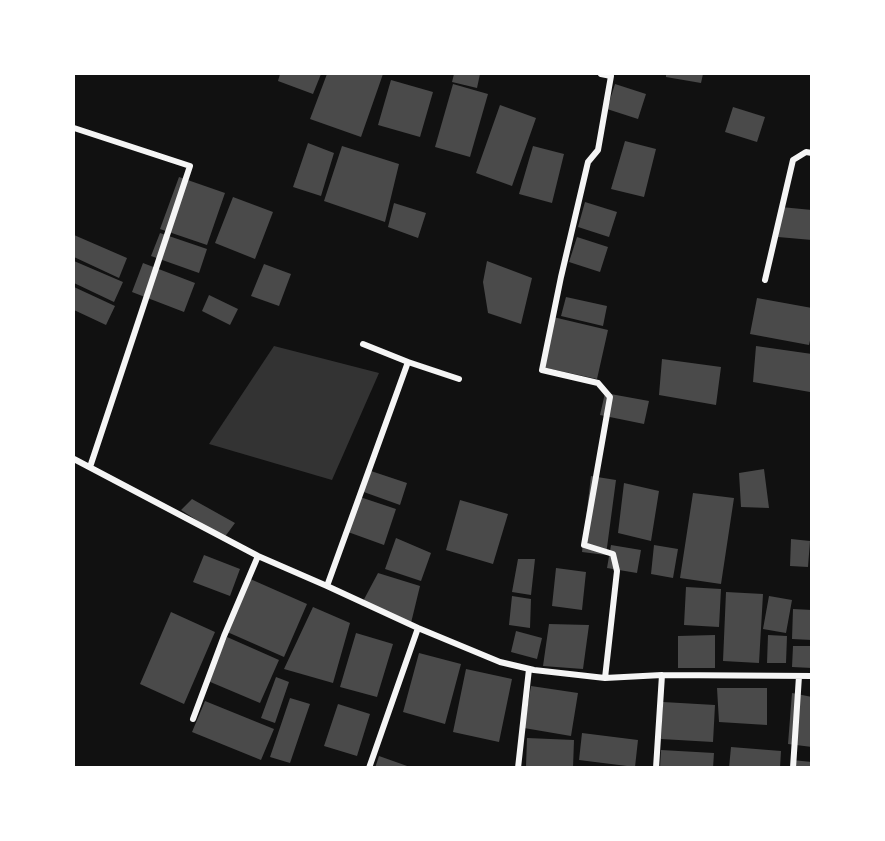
<!DOCTYPE html>
<style>
body{margin:0}
#map{position:relative;width:885px;height:841px;overflow:hidden;background:#111;font-family:"PT Sans",sans-serif}
canvas{display:block}
.frame{position:absolute;inset:0;border:75px solid #fff;pointer-events:none}
</style>
<div id="map">
<canvas width="885" height="841"></canvas>
<div class="frame"></div>
</div>
<script>
const ctx = document.querySelector('canvas').getContext('2d');
ctx.lineJoin = 'round';
function fillPath(path, color) { ctx.fillStyle = color; ctx.fill(path, 'evenodd'); }
const poly = rows => new Path2D(rows.map(r => 'M' + r).join(''));
function trace(path, color, width, dash) { ctx.strokeStyle = color; ctx.lineWidth = width; ctx.lineCap = dash ? 'butt' : 'round'; ctx.setLineDash(dash || []); ctx.stroke(path); }
fillPath(poly([
 [274,346,379,373,332,480,209,444]
]), '#333');
fillPath(poly([
 [280,74,321,74,313,94,278,81],
 [327,74,383,74,361,137,310,119],
 [454,74,480,74,477,88,452,82],
 [666,74,703,74,701,83,666,77],
 [391,80,433,92,420,137,378,125],
 [453,84,488,94,470,157,435,147],
 [615,84,646,94,638,119,607,109],
 [500,105,536,118,512,186,476,173],
 [733,107,765,117,757,142,725,132],
 [625,141,656,149,644,197,611,189],
 [308,143,334,153,321,196,293,187],
 [342,146,399,164,385,222,324,201],
 [533,146,564,154,552,203,519,194],
 [179,177,225,193,207,245,160,229],
 [233,197,273,212,255,259,215,243],
 [585,202,617,212,609,237,578,227],
 [394,203,426,213,418,238,388,227],
 [781,207,812,210,812,240,778,237],
 [160,233,207,249,199,273,151,256],
 [74,235,127,258,119,278,74,257],
 [577,237,608,247,600,272,569,262],
 [74,261,123,282,114,302,74,283],
 [487,261,532,278,521,324,488,313,483,282],
 [143,263,195,283,184,312,132,292],
 [264,264,291,274,279,306,251,296],
 [74,287,115,306,106,325,74,310],
 [209,295,238,309,230,325,202,311],
 [566,297,607,306,603,326,561,316],
 [757,298,812,308,812,332,809,345,750,334],
 [553,317,608,330,597,379,542,367],
 [756,346,812,354,810,392,753,382],
 [662,359,721,367,716,405,659,395],
 [605,393,649,401,644,424,600,415],
 [764,469,769,508,741,507,739,473],
 [368,470,407,483,400,505,361,491],
 [591,476,616,480,606,555,582,552],
 [624,483,659,491,651,541,618,533],
 [693,493,734,498,721,584,680,578],
 [360,497,396,509,384,545,348,532],
 [192,499,235,523,224,538,181,510],
 [460,500,508,514,493,564,446,550],
 [396,538,431,553,421,581,385,569],
 [791,539,810,541,808,567,790,566],
 [611,545,641,550,637,573,607,568],
 [654,545,678,549,673,578,651,574],
 [204,555,240,569,230,596,193,582],
 [518,559,535,559,531,595,512,592],
 [556,568,586,572,582,610,552,606],
 [378,573,420,586,411,623,361,605],
 [248,578,307,604,284,657,225,631],
 [686,587,721,589,719,627,684,625],
 [726,592,763,594,759,663,723,661],
 [512,596,531,599,530,628,509,625],
 [769,596,792,600,786,633,763,629],
 [313,607,350,623,333,683,284,669],
 [793,609,812,610,812,640,792,639],
 [171,612,215,632,184,704,140,684],
 [549,624,589,625,583,669,543,666],
 [516,631,542,638,537,659,511,652],
 [356,633,393,644,377,697,340,687],
 [715,635,715,668,678,668,678,636],
 [768,635,787,636,786,663,767,663],
 [227,637,279,660,260,703,208,681],
 [793,646,812,646,812,668,792,667],
 [419,653,461,664,445,724,403,712],
 [466,669,512,679,499,742,453,732],
 [276,677,289,682,275,723,261,718],
 [531,686,578,693,571,736,524,728],
 [717,688,767,688,767,725,719,722],
 [792,693,812,697,812,747,788,744],
 [290,698,310,704,290,763,270,757],
 [205,701,274,729,261,760,192,732],
 [663,702,715,705,713,742,661,739],
 [338,704,370,714,357,756,324,746],
 [582,733,638,740,635,767,579,760],
 [527,738,574,740,573,768,526,767],
 [731,747,781,751,780,768,729,768],
 [661,750,714,753,713,768,660,768],
 [379,756,410,767,410,768,375,768],
 [792,760,812,762,812,768,792,768]
]), '#4a4a4a');
trace(poly([
 [601,74,611,76,598,150,588,162,561,277,542,370,598,383,610,397,584,545,613,554,617,571,605,678],
 [74,128,190,166,90,467],
 [765,280,793,160,806,152,812,153],
 [408,362,459,379],
 [74,459,258,556,327,586,418,628,500,662,534,670,605,678,662,675,812,676],
 [327,586,408,362,363,344],
 [193,719,224,636,258,556],
 [369,768,418,628],
 [518,768,529,669],
 [656,768,662,675],
 [793,768,799,676]
]), '#f5f5f5', 6);
</script>
